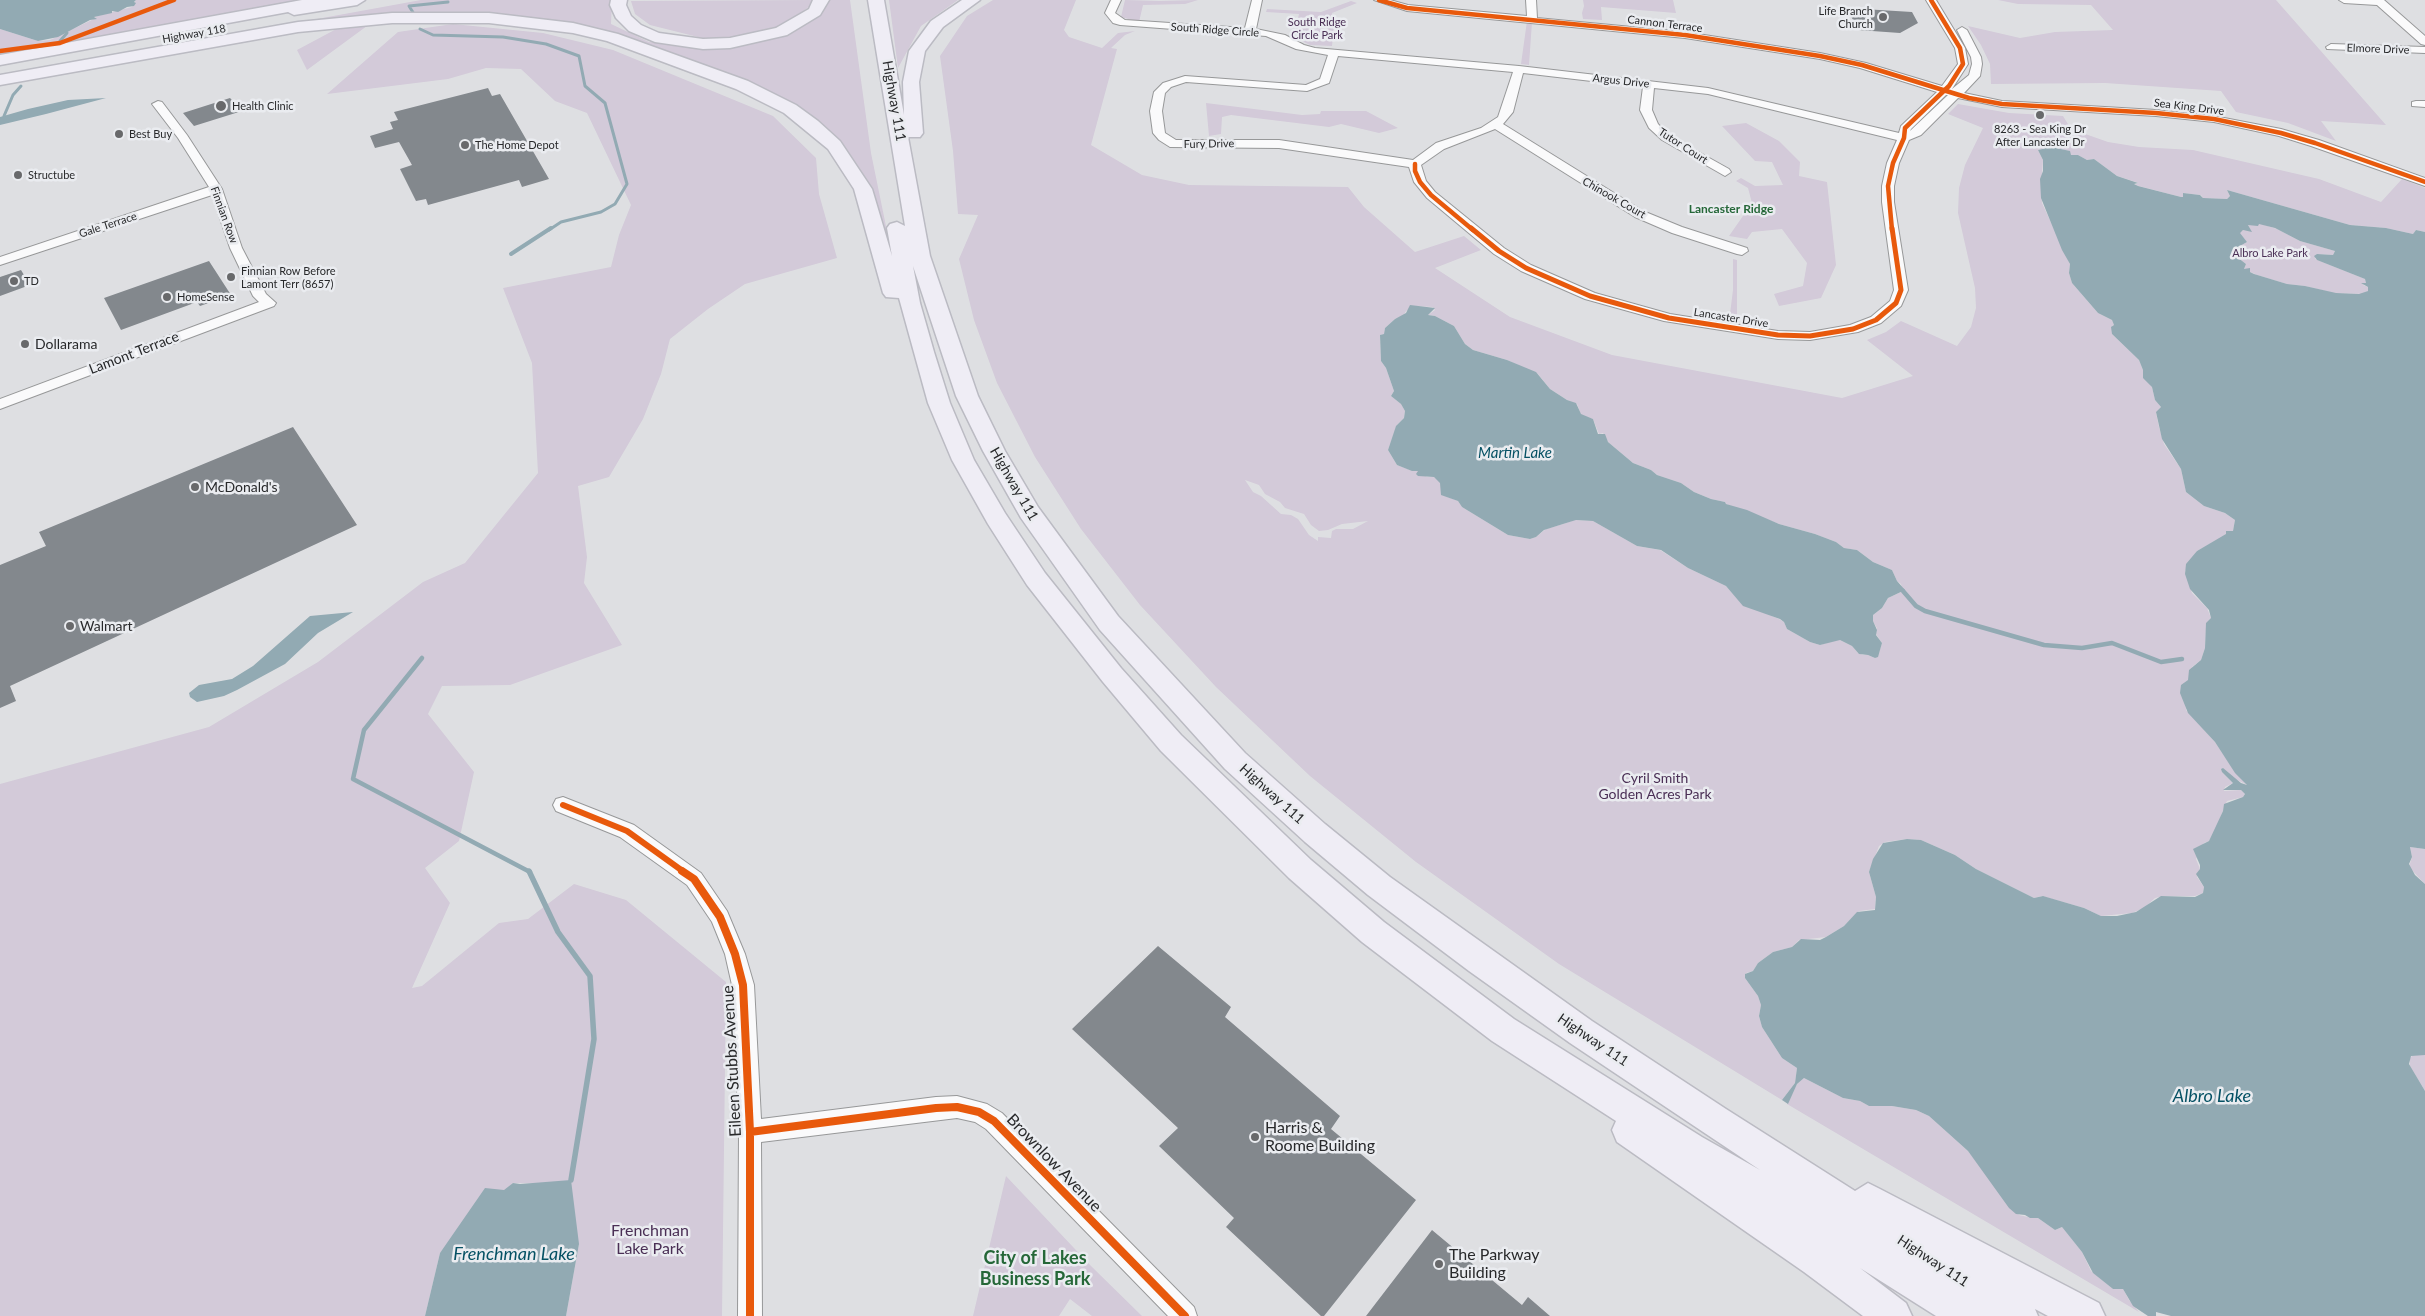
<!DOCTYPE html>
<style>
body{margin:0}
canvas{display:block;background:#dedfe2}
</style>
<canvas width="2425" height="1316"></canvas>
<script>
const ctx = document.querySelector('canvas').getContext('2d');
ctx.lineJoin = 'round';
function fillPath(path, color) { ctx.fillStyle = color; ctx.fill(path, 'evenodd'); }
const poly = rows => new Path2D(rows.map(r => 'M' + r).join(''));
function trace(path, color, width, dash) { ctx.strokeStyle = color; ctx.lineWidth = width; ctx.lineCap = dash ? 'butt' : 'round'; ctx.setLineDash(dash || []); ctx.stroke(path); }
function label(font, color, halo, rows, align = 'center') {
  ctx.font = font + ' Lato,sans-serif'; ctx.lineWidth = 5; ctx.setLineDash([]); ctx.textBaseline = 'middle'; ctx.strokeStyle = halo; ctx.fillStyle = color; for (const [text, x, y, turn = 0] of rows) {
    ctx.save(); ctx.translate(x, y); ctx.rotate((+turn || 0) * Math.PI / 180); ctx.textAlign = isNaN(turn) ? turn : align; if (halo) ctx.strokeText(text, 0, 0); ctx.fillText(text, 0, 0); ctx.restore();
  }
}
fillPath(poly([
 [136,0,314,0,0,58,0,29,38,41,50,40,96,18,94,17,132,7],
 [421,0,612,0,611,24,649,42,697,45,756,41,824,0,850,0,871,153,888,236,856,177,805,116,625,37,528,17,306,21],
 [818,0,798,15,774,29,739,37,702,38,650,25,635,14,631,1],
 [889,0,958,0,921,26,898,68],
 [993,0,1076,0,1064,30,1069,37,1102,48,1118,33,1135,31,1125,35,1111,48,1117,49,1091,145,1142,175,1189,185,1348,187,1364,207,1415,252,1464,236,1481,250,1435,268,1510,317,1612,355,1842,398,1913,376,1867,340,1886,332,1901,321,1957,346,1971,327,1976,308,1975,288,1958,213,1959,188,1965,165,1983,128,1948,114,1958,104,2009,113,2063,116,2071,129,2108,142,2139,147,2193,150,2319,179,2381,202,2402,179,2425,188,2425,232,2416,230,2413,234,2386,228,2350,225,2227,190,2230,196,2227,199,2203,198,2201,195,2183,193,2183,197,2181,197,2135,185,2138,183,2136,182,2117,176,2094,159,2087,160,2078,155,2071,155,2069,151,2051,147,2038,150,2043,160,2041,187,2042,203,2070,264,2069,273,2072,283,2098,313,2112,320,2114,325,2112,326,2112,334,2139,360,2143,370,2143,375,2152,387,2155,400,2161,407,2156,413,2159,427,2164,444,2181,469,2186,492,2204,506,2225,513,2235,520,2233,531,2197,551,2185,571,2192,593,2207,608,2211,618,2206,630,2205,648,2201,660,2192,667,2189,680,2181,687,2181,695,2185,700,2186,710,2215,742,2235,772,2247,785,2222,772,2233,783,2225,787,2224,791,2241,790,2245,794,2243,797,2227,801,2214,833,2209,841,2204,843,2196,859,2200,869,2197,877,2204,887,2203,893,2195,896,2163,896,2155,898,2144,908,2132,913,2101,916,2084,908,2042,896,2034,898,1976,869,1955,855,1921,840,1907,839,1885,842,1879,846,1869,872,1876,897,1875,909,1859,911,1844,926,1826,937,1799,940,1792,947,1773,952,1758,963,1753,971,1746,973,1745,978,1758,996,1761,1005,1759,1016,1762,1027,1782,1058,1797,1068,1795,1083,1782,1100,1559,964,1416,862,1310,776,1216,687,1140,605,1081,529,1035,457,997,383,974,320,959,259,978,215,958,214,953,151,940,56,967,16],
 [1415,306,1433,307,1435,310,1428,315,1435,316,1454,326,1465,344,1473,350,1507,360,1538,374,1550,389,1567,400,1577,404,1581,415,1593,419,1599,434,1603,433,1608,442,1633,463,1651,470,1657,475,1681,483,1694,492,1711,499,1725,502,1726,504,1779,524,1815,534,1836,542,1844,548,1857,550,1873,562,1892,570,1897,581,1901,584,1903,591,1888,598,1882,608,1873,615,1872,620,1877,628,1876,634,1882,643,1879,653,1875,658,1868,655,1863,655,1858,653,1852,646,1838,639,1820,645,1810,642,1787,629,1784,622,1779,619,1741,603,1726,586,1688,568,1660,550,1637,546,1593,521,1575,520,1563,524,1546,529,1536,537,1530,539,1508,535,1462,507,1458,501,1443,495,1441,483,1434,477,1427,477,1418,471,1413,471,1397,465,1388,450,1397,425,1404,418,1405,411,1401,404,1391,396,1394,391,1386,368,1381,361,1380,335,1384,334,1385,328,1395,319,1404,315,1406,311],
 [1245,480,1259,485,1265,494,1280,502,1285,508,1304,514,1311,525,1319,531,1328,530,1342,524,1368,521,1353,529,1336,529,1332,531,1331,538,1318,537,1318,541,1309,535,1298,519,1291,515,1281,514,1261,496,1253,492],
 [1125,0,1159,1,1198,0,1185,4,1143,5,1139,22,1121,17],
 [1583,0,1673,0,1676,13,1601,7,1602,20,1583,19,1582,13,1584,6],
 [1998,0,2276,0,2386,125,2321,121,2336,141,2288,123,2236,112,2221,91,2105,83,1991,84,1990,64,1981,45,1968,26,2020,38,2055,32,2113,30,2091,5,2018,4],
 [1351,1,1357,3,1332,13,1334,27,1332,46,1310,45,1294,37,1299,14,1266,12,1267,9,1321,12],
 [1527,21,1532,22,1529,65,1521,64],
 [371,23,307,70,297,50,342,26],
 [453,24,543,33,613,50,773,116,816,158,819,194,837,258,745,284,708,309,670,339,661,374,643,419,609,477,578,486,587,557,584,583,622,645,510,685,442,686,428,714,474,772,459,841,425,868,450,903,412,988,422,986,499,923,528,919,574,884,626,900,726,982,722,1316,566,1316,579,1244,532,1183,513,1183,440,1253,425,1316,0,1316,0,784,209,727,318,662,423,582,465,563,538,473,532,363,503,288,611,267,619,235,631,205,587,113,555,101,521,69,486,68,448,79,327,94,398,32],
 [1206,103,1302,115,1320,114,1321,111,1366,111,1398,128,1379,133,1341,124,1329,127,1231,115,1222,117,1221,134,1209,136],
 [1746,123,1779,141,1800,162,1799,176,1827,182,1836,265,1821,298,1779,306,1774,294,1803,286,1807,263,1782,229,1752,232,1747,239,1729,236,1752,203,1748,188,1736,181,1741,178,1755,186,1783,185,1772,162,1755,161,1722,126],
 [2262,224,2277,229,2300,241,2335,251,2333,255,2317,254,2315,259,2365,279,2366,283,2363,285,2368,287,2368,291,2362,294,2333,293,2305,286,2287,284,2257,275,2244,269,2246,264,2237,257,2243,253,2238,247,2247,242,2239,233,2243,230,2251,231,2248,225],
 [1733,259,1737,260,1737,324,1729,322,1733,290],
 [2410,847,2425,849,2425,884,2409,867,2412,857],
 [2414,1054,2425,1055,2425,1091,2410,1066,2410,1058],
 [1804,1078,1843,1098,1860,1101,1869,1106,1892,1106,1916,1110,1929,1116,1968,1151,2019,1215,2032,1218,2038,1218,2055,1230,2062,1227,2082,1252,2091,1271,2113,1289,2123,1289,2129,1300,2139,1312,1787,1104,1797,1084],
 [1006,1176,1091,1266,1142,1316,1092,1316,1070,1299,1059,1316,973,1316]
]), '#d3cad9');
fillPath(poly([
 [0,0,136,0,134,2,136,3,134,6,127,7,118,12,112,11,112,13,94,17,97,19,90,20,58,37,38,41,0,29],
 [106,98,46,114,0,125,0,117,28,109,68,100],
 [2051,147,2070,151,2071,155,2078,155,2087,160,2094,159,2117,176,2138,183,2134,184,2138,186,2181,197,2183,197,2183,193,2200,195,2203,198,2227,199,2230,196,2227,190,2350,225,2386,228,2413,234,2416,230,2425,232,2425,849,2410,847,2412,857,2409,864,2415,875,2425,884,2425,1055,2411,1056,2409,1064,2425,1091,2425,1316,2171,1316,2156,1312,2156,1316,2148,1316,2133,1306,2123,1289,2113,1289,2093,1273,2082,1252,2062,1227,2055,1230,2038,1218,2030,1218,2025,1215,2016,1214,2009,1208,1968,1151,1929,1116,1916,1110,1892,1106,1869,1106,1860,1101,1843,1098,1804,1078,1797,1084,1788,1104,1782,1100,1795,1083,1797,1068,1782,1058,1762,1027,1759,1016,1761,1005,1758,996,1745,978,1745,974,1753,971,1758,963,1773,952,1792,947,1801,939,1820,940,1826,937,1844,926,1857,912,1875,910,1876,897,1869,872,1873,859,1883,843,1907,839,1921,840,1955,855,1976,869,2034,898,2043,896,2084,908,2101,916,2117,916,2136,912,2161,896,2195,897,2203,893,2204,887,2196,874,2200,869,2200,865,2193,849,2209,841,2223,811,2224,804,2243,797,2245,794,2241,790,2223,790,2233,783,2222,772,2221,769,2223,768,2241,783,2247,785,2235,773,2215,742,2188,713,2180,693,2181,685,2188,680,2189,670,2201,660,2205,648,2206,623,2211,618,2209,610,2190,589,2185,574,2186,564,2197,551,2226,534,2226,531,2233,531,2235,520,2225,513,2204,506,2186,492,2181,469,2162,439,2156,412,2161,407,2155,400,2152,387,2143,378,2143,370,2139,360,2112,334,2111,327,2114,325,2112,320,2098,313,2072,283,2069,273,2070,264,2062,250,2041,198,2040,179,2043,171,2043,160,2038,150],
 [2259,224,2275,228,2300,241,2335,251,2333,255,2317,254,2314,256,2317,260,2365,279,2366,283,2361,283,2368,287,2368,291,2359,294,2336,293,2305,286,2287,284,2254,274,2250,272,2250,268,2244,269,2246,264,2237,257,2244,254,2238,247,2247,242,2240,233,2243,230,2252,232,2248,225,2258,226],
 [1410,305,1435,308,1428,315,1435,316,1454,326,1465,344,1473,350,1507,360,1536,372,1550,389,1567,400,1576,403,1581,414,1593,419,1598,434,1605,434,1608,442,1633,463,1651,470,1657,475,1681,483,1694,492,1711,499,1725,502,1726,504,1747,510,1779,524,1815,534,1836,542,1844,548,1857,550,1873,562,1892,570,1897,581,1905,590,1888,598,1882,608,1873,615,1873,621,1877,630,1876,635,1882,643,1878,657,1875,658,1868,655,1859,654,1852,646,1840,640,1820,645,1810,642,1787,629,1784,622,1780,619,1743,606,1726,586,1688,568,1661,550,1637,546,1593,521,1576,520,1563,524,1544,530,1536,537,1530,539,1508,535,1462,507,1458,501,1441,495,1440,483,1434,477,1418,476,1416,474,1418,471,1412,471,1397,465,1388,450,1396,426,1404,418,1405,411,1401,404,1391,396,1394,391,1386,368,1381,361,1380,335,1384,334,1385,328,1395,319,1406,313],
 [353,612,318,633,285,664,237,690,224,696,197,702,190,697,189,693,199,685,232,679,253,666,310,616],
 [571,1180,579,1244,566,1316,425,1316,440,1253,485,1188,504,1190,513,1183,520,1184]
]), '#92aab3');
trace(poly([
 [414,14,409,6,448,2],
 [420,29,433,35,503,37,546,44,579,56,585,86,605,103,627,184,615,204,601,212,561,222,549,230],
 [60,41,67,33],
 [4,116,13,95,21,86]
]), '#92aab3', 3);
trace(poly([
 [511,254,551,228]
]), '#92aab3', 4);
trace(poly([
 [1903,591,1916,606,1925,611,2044,645,2082,648,2112,643,2161,662,2182,659],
 [422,658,364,730,353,779,530,872]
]), '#92aab3', 4.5);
trace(poly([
 [529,871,558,932,590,976,594,1039,571,1180]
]), '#92aab3', 5.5);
fillPath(poly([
 [1847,8,1912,12,1918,23,1900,33,1858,30],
 [488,88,492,96,500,94,549,179,522,187,519,180,428,205,426,199,416,201,400,169,412,165,399,142,375,148,370,136,393,129,390,122,398,120,394,112],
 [230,98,242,111,194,126,183,113],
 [209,261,231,295,200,306,197,302,121,330,104,298],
 [21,270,30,285,0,296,0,277],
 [293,427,357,525,10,686,16,701,0,708,0,565,46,546,39,532],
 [1158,946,1231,1007,1225,1017,1340,1116,1331,1129,1416,1200,1324,1316,1321,1316,1226,1227,1234,1218,1159,1146,1178,1128,1072,1029],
 [1432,1230,1522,1305,1528,1297,1550,1316,1366,1316]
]), '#83888d');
const minor = poly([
 [1111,0,1121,0,1115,13,1125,20,1245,28,1252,0,1262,0,1256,29,1285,35,1304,45,1315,48,1519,66,1708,88,1899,133,1901,126,1937,92,1860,68,1820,59,1685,38,1407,11,1374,0,1390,0,1408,5,1527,16,1526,0,1536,0,1537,18,1685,32,1820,53,1866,63,1942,86,1958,64,1955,48,1926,0,1936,0,1965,48,1968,64,1952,89,1969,75,1972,64,1971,57,1957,30,1962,27,1967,30,1981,57,1982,64,1980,76,1964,93,2002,101,2156,110,2214,116,2281,129,2319,140,2425,178,2425,186,2311,146,2279,136,2214,122,2156,116,2002,107,1958,98,1921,135,1909,140,1899,163,1894,186,1894,202,1908,290,1901,306,1881,323,1858,332,1810,340,1778,339,1664,321,1585,299,1521,271,1494,254,1427,198,1414,182,1409,167,1279,148,1170,147,1159,140,1153,133,1150,111,1154,92,1163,83,1185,76,1306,85,1320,79,1328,55,1296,49,1266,36,1120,25,1113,23,1105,13,1111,0],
 [1338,56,1513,72,1498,117,1481,128,1436,143,1413,160,1279,140,1176,140,1165,133,1162,111,1165,93,1171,87,1186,82,1307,91,1329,83,1338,56],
 [1523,73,1643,87,1640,110,1649,128,1662,140,1725,176,1731,172,1729,169,1670,136,1658,124,1652,110,1654,88,1708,94,1897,140,1887,163,1882,186,1882,202,1894,290,1890,301,1871,317,1850,325,1810,332,1778,331,1670,314,1595,293,1531,265,1504,248,1435,192,1426,181,1421,165,1444,149,1495,129,1635,217,1672,233,1737,254,1742,255,1748,251,1747,248,1682,227,1643,211,1503,124,1513,112,1523,73],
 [1946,95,1948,95,1910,131,1911,129,1946,95],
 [2339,0,2384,0,2425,36,2425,45,2421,44,2377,5,2344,3,2339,0],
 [2331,44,2425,47,2425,53,2327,49,2326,47,2331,44],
 [158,101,162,102,187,135,222,189,242,248,266,294,276,303,274,306,0,409,0,399,259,302,253,296,230,248,212,195,0,265,0,257,209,187,178,138,152,104,158,101],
 [2416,101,2425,101,2425,107,2412,106,2412,102,2416,101],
 [563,797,634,825,701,873,727,911,745,954,754,985,761,1119,936,1097,957,1096,987,1104,1002,1113,1194,1307,1197,1316,1168,1316,986,1129,975,1122,957,1118,761,1142,762,1316,738,1316,739,1132,732,985,725,954,712,922,687,885,620,837,556,811,553,805,556,799,563,797]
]);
const highway = poly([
 [302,0,365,0,357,5,294,15,288,12,0,65,0,55,302,0],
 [611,0,627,0,626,5,631,16,641,25,659,33,703,39,730,38,776,28,809,9,813,0,829,0,820,15,787,35,730,48,703,49,655,42,629,31,616,18,610,5,611,0],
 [868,0,884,0,904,115,903,82,909,51,931,21,962,0,980,0,943,27,925,51,919,82,923,133,920,137,908,137,930,256,978,396,1005,451,1038,507,1118,616,1245,753,1325,824,1390,877,1592,1021,1726,1109,1855,1191,1868,1183,1880,1189,2099,1303,2105,1316,2048,1316,2035,1309,2038,1316,1936,1316,1860,1268,1906,1303,1912,1316,1863,1316,1804,1272,1617,1142,1612,1130,1616,1121,1492,1041,1362,942,1289,878,1161,751,1103,682,1027,585,988,524,952,460,928,403,899,298,886,297,883,293,854,189,828,149,784,113,736,89,607,41,573,33,489,23,392,23,298,32,0,85,0,75,298,22,392,13,489,13,573,23,618,34,748,81,796,105,818,121,840,141,872,189,892,256,887,228,890,224,897,222,905,226,868,0],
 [913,266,956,396,983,451,1021,518,1100,630,1225,769,1305,842,1368,895,1469,971,1570,1043,1760,1170,1702,1137,1514,1019,1384,922,1311,860,1181,735,1121,668,1045,573,1005,513,974,460,950,403,934,352,920,303,913,266]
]);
trace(minor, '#979899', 2);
trace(highway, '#bbbbc3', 3);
fillPath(minor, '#fafafb');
fillPath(highway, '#efedf5');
trace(poly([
 [1379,0,1407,8,1685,35,1820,56,1862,65,1969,98,2002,104,2156,113,2214,119,2281,133,2315,143,2425,182],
 [0,51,60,43,174,0],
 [1415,164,1415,171,1420,182,1431,195,1473,230],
 [1892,230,1888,186,1893,163,1904,138,1905,128,1949,86,1963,64,1960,48,1931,0]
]), '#e8590c', 4.5);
trace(poly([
 [1471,228,1499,251,1526,268,1590,296,1669,318,1778,335,1810,336,1853,329,1876,320,1896,303,1901,290,1892,228]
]), '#e8590c', 5);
trace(poly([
 [563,805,627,831,684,872]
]), '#e8590c', 6);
trace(poly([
 [682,871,694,879,720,917,735,954,743,985,750,1132,750,1316],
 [750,1132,936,1108,957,1107,979,1112,994,1121,1185,1316]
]), '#e8590c', 8);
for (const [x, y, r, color] of [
 [1883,17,5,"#68696b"],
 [221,106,6,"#68696b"],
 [2040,115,5,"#68696b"],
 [119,134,5,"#68696b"],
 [465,145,5,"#68696b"],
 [18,175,5,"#68696b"],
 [231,277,5,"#68696b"],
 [14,281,5,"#68696b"],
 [167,297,5,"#68696b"],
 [25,344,5,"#68696b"],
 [195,487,5,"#68696b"],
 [70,626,5,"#68696b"],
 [1255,1137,5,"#68696b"],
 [1439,1264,5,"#68696b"]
]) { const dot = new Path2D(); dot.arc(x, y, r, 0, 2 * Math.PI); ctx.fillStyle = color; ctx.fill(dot); trace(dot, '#eaecf0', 2); }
label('11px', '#28292b', '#eaecf0', [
 ["Life Branch",1873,11,"right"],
 ["Church",1873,24,"right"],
 ["Health Clinic",232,106],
 ["8263 - Sea King Dr",2040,129,"center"],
 ["After Lancaster Dr",2040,142,"center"],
 ["Best Buy",129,134],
 ["The Home Depot",475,145],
 ["Structube",28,175],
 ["Finnian Row Before",241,271],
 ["Lamont Terr (8657)",241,284],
 ["TD",24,281],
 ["HomeSense",177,297]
], 'left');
label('11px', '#4a2f55', '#eaecf0', [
 ["South Ridge",1317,22],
 ["Circle Park",1317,35],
 ["Albro Lake Park",2270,253]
]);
label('11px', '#28292b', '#eaecf0', [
 ["Cannon Terrace",1665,24,7],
 ["South Ridge Circle",1215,30,4],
 ["Highway 118",194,34,-10],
 ["Elmore Drive",2378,49,2],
 ["Argus Drive",1621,81,6],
 ["Sea King Drive",2189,107,7],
 ["Fury Drive",1209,144,-1],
 ["Tutor Court",1683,146,33],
 ["Chinook Court",1614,198,30],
 ["Finnian Row",224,215,70],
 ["Gale Terrace",108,225,-18],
 ["Lancaster Drive",1731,318,9]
]);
label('bold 12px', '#256738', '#eaecf0', [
 ["Lancaster Ridge",1731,209]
]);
label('14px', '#28292b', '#eaecf0', [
 ["Highway 111",894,101,80],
 ["Lamont Terrace",134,353,-21],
 ["Highway 111",1014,484,60],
 ["Highway 111",1272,794,42],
 ["Highway 111",1593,1040,34],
 ["Highway 111",1933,1261,33]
]);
label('14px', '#28292b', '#eaecf0', [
 ["Dollarama",35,344],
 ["McDonald's",205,487],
 ["Walmart",80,626]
], 'left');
label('14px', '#4a2f55', '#eaecf0', [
 ["Cyril Smith",1655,778],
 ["Golden Acres Park",1655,794]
]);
label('italic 15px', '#055164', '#eaecf0', [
 ["Martin Lake",1515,453]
]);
label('16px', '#28292b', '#eaecf0', [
 ["Eileen Stubbs Avenue",732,1061,-93],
 ["Brownlow Avenue",1054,1163,46]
]);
label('16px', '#28292b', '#eaecf0', [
 ["Harris &",1265,1128],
 ["Roome Building",1265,1146],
 ["The Parkway",1449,1255],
 ["Building",1449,1273]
], 'left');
label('16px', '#4a2f55', '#eaecf0', [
 ["Frenchman",650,1231],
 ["Lake Park",650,1249]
]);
label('italic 18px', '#055164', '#eaecf0', [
 ["Albro Lake",2212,1096],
 ["Frenchman Lake",514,1254]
]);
label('bold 18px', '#256738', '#eaecf0', [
 ["City of Lakes",1035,1258],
 ["Business Park",1035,1279]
]);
</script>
